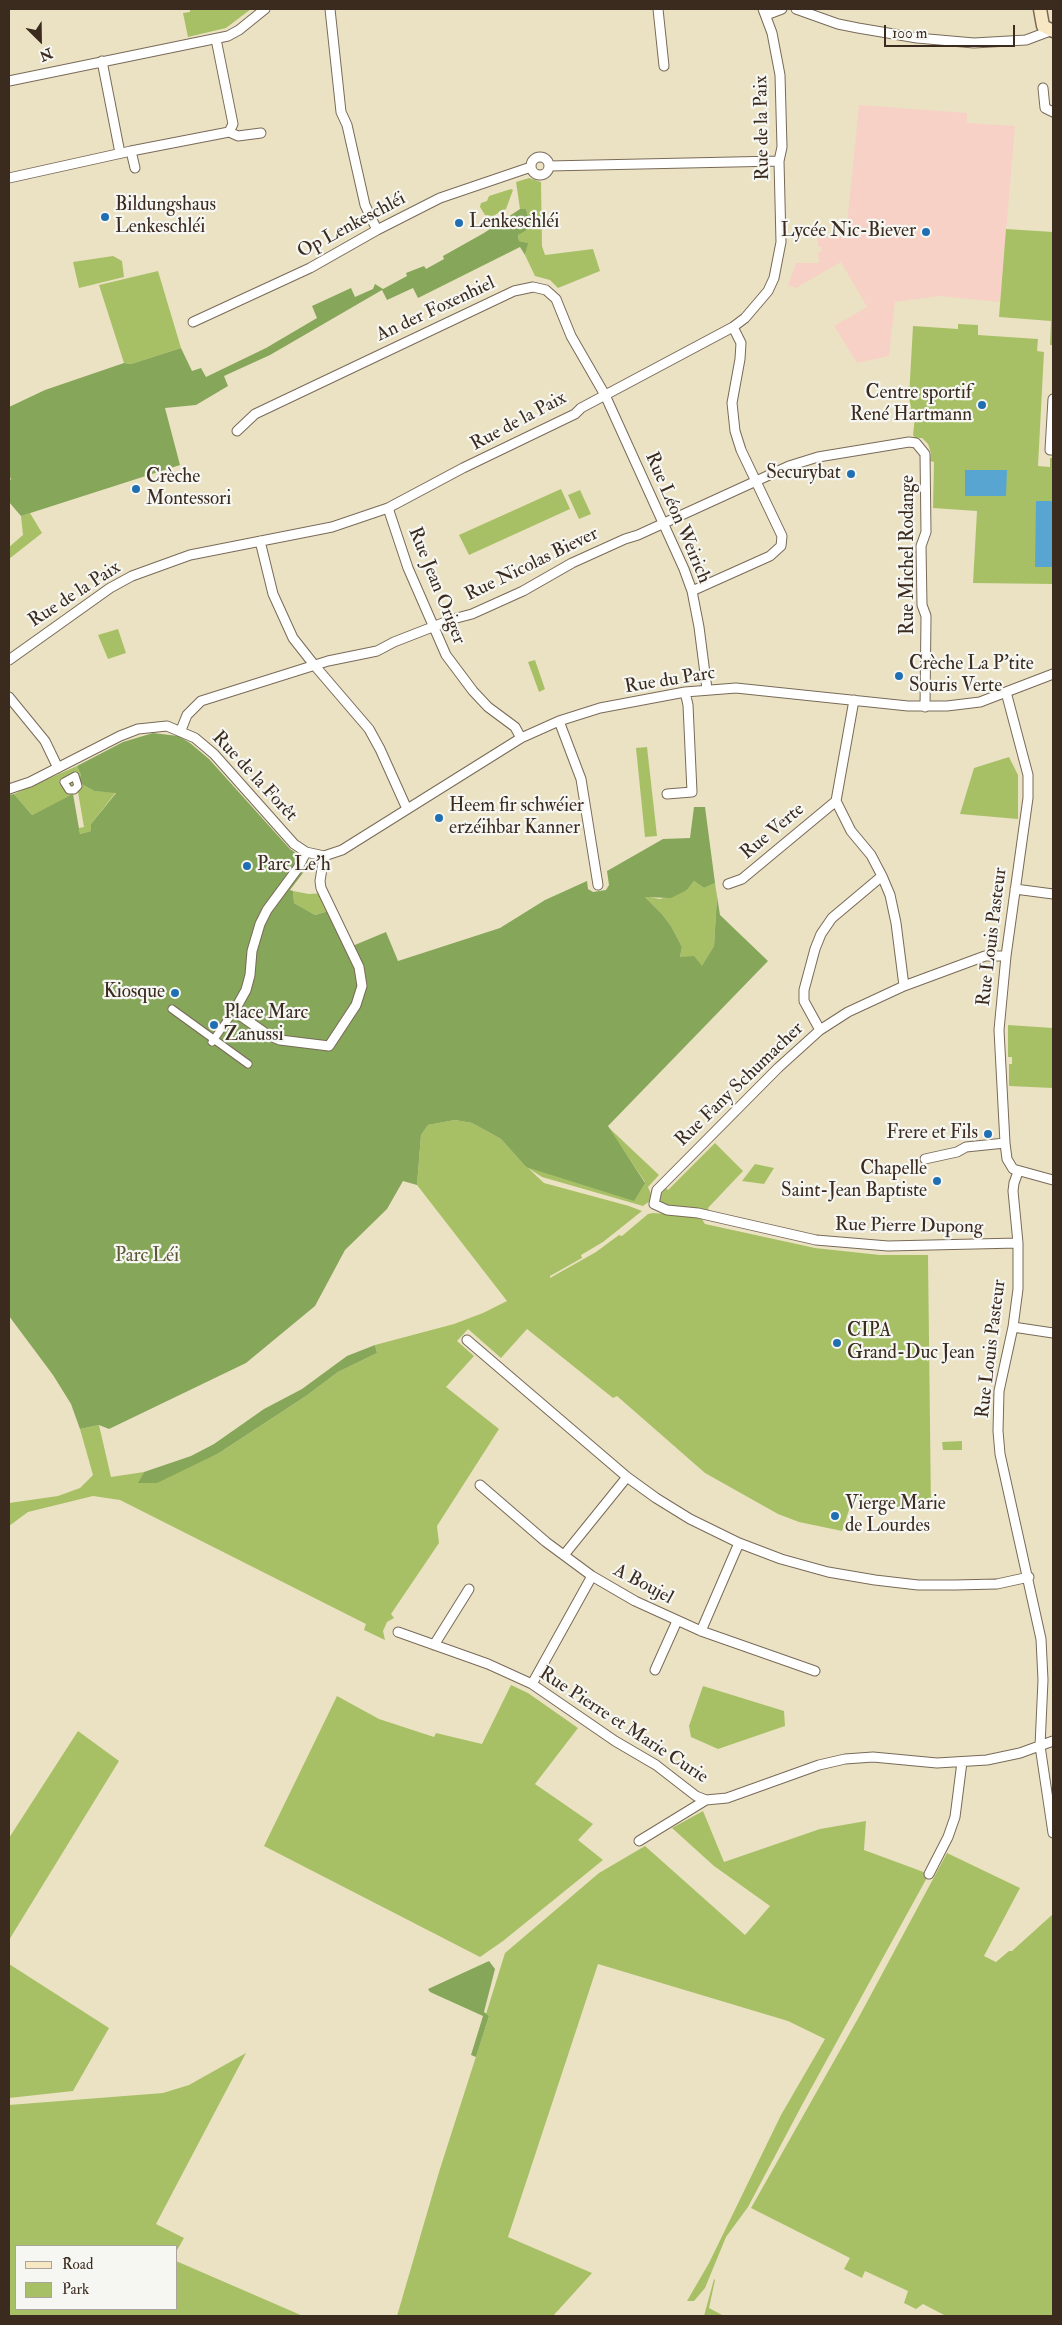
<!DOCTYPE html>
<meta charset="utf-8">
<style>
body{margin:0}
#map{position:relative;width:1062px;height:2325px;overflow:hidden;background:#ebe2c4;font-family:"IM FELL Double Pica",serif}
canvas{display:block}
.frame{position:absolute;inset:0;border:10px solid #3b2a1e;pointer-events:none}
.legend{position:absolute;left:15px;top:2245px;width:162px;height:65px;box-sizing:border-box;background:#f6f6f2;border:1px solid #aba49d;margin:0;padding:6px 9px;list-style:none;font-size:15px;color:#3b2a1e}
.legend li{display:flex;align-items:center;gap:10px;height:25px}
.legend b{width:25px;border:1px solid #aba49d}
.north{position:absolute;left:15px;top:15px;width:50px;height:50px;-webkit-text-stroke:4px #f6f6f2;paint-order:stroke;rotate:157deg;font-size:14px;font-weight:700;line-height:20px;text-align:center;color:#3b2a1e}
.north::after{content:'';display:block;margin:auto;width:18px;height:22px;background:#3b2a1e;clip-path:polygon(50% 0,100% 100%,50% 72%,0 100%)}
.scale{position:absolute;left:884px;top:25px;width:131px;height:22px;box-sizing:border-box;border:2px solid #3b2a1e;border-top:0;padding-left:6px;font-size:15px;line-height:18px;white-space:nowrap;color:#3b2a1e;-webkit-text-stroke:4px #f6f6f2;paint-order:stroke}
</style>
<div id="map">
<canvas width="1062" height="2325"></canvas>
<div class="frame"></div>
<ul class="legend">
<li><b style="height:6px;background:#f7e8c3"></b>Road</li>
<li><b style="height:14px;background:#a8c065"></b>Park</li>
</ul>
<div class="north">N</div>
<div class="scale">100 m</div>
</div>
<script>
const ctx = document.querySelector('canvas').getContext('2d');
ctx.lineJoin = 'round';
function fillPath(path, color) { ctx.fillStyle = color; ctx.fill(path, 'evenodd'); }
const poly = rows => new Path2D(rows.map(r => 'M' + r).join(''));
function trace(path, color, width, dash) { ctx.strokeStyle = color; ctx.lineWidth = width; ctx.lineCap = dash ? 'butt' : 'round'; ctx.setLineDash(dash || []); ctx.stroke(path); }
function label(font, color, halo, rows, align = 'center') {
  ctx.font = font + ' "IM FELL Double Pica",serif'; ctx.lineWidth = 4.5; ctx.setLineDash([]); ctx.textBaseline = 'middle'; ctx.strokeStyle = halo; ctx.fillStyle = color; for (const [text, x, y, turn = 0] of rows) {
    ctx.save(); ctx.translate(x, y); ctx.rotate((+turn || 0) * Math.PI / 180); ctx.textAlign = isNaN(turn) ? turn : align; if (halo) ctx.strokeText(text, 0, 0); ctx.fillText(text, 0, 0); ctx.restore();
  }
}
fillPath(poly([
 [859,105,967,113,967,123,1015,126,1000,302,939,296,895,302,889,356,857,363,834,326,867,307,841,262,796,288,788,285,796,263,819,263,818,252,822,251,821,247,818,247,817,236,846,234]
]), '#f7d1c6');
fillPath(poly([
 [190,9,251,9,226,28,188,37,183,13,190,12],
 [529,178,541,182,542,246,545,255,593,249,600,271,558,288,550,280,535,276,525,255,527,243,519,241,518,235,533,221,528,216,526,209,520,209,516,182],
 [511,189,513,190,506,209,493,216,485,215,480,207,481,203,487,201,489,196],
 [1006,229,1053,232,1053,345,1050,345,1051,321,999,317],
 [113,256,122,261,124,277,79,288,73,262],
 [158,271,181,348,131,364,124,363,99,285],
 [958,324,978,325,978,335,1038,339,1037,351,1044,352,1038,466,1050,467,1050,458,1053,458,1053,584,973,583,977,511,933,508,934,462,930,461,931,453,928,444,922,438,915,438,913,435,915,416,931,417,932,415,912,414,909,397,913,326,958,329],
 [561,489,570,509,469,555,459,535],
 [580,490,591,514,579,519,568,495],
 [30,513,42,533,9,559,9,547,23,535,21,516],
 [118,629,126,653,108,659,98,635],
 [535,660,545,689,539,692,528,662],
 [647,747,657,836,645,837,636,748],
 [1009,757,1018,775,1018,819,960,814,974,768],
 [77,766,81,775,78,782,94,791,116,792,91,824,91,831,80,834,79,828,84,827,78,792,32,815,14,794],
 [694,881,704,888,715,883,717,896,714,946,702,967,680,957,682,947,671,926,662,914,644,896,660,899,687,890],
 [293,891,309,894,324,893,332,910,315,915,294,903],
 [1008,1025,1053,1028,1053,1088,1009,1086,1009,1064,1012,1064,1012,1057,1008,1057],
 [455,1120,472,1123,501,1139,526,1167,645,1182,607,1126,659,1175,648,1187,651,1194,650,1201,643,1206,542,1177,528,1168,544,1183,629,1206,642,1211,603,1242,581,1255,582,1258,550,1276,550,1278,596,1252,619,1235,622,1236,648,1214,653,1213,700,1216,705,1224,815,1248,880,1255,928,1255,931,1509,904,1508,871,1504,853,1498,842,1531,799,1522,778,1514,705,1473,617,1396,613,1398,527,1329,501,1358,468,1329,457,1341,474,1356,446,1387,499,1429,437,1526,439,1543,391,1614,394,1618,387,1622,383,1631,385,1640,364,1630,366,1624,120,1500,93,1496,28,1512,9,1526,9,1503,58,1496,80,1488,93,1475,80,1429,99,1425,111,1477,144,1472,139,1482,193,1464,219,1453,306,1396,338,1372,377,1353,375,1345,454,1324,483,1313,507,1301,417,1185,421,1135,428,1125],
 [715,1143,743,1171,708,1208,709,1210,665,1206,660,1201,661,1194,666,1188,668,1190],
 [755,1164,774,1168,764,1184,742,1181],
 [962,1441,962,1450,943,1450,942,1442],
 [511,1685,528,1693,578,1728,535,1784,593,1824,578,1840,603,1860,503,1941,480,1957,264,1846,337,1696,379,1719,434,1737,436,1733,482,1744],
 [703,1686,784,1711,785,1726,718,1749,691,1737,689,1726],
 [78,1731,119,1761,9,1940,9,1838],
 [703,1811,724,1862,820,1829,866,1821,864,1850,929,1874,802,2105,748,2207,726,2237,705,2288,694,2301,687,2301,709,2263,781,2115,825,2039,788,2021,598,1964,508,2237,592,2273,553,2316,397,2316,439,2172,489,2016,486,2014,505,1953,599,1873,645,1846,745,1935,770,1906,714,1866,672,1828],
 [947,1853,1020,1888,984,1956,996,1962,1009,1951,1012,1951,1053,1914,1053,2316,946,2316,923,2304,916,2309,904,2303,908,2291,865,2271,862,2278,844,2269,850,2258,751,2208,860,2015],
 [9,1964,109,2028,73,2091,9,2098],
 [246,2053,156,2224,184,2238,176,2252,176,2246,16,2246,16,2309,176,2309,176,2261,303,2316,9,2316,9,2105,163,2093,189,2085],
 [714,2279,715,2280,709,2308,724,2316,704,2316]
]), '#a8c065');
fillPath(poly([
 [520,209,526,209,528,216,535,225,518,235,519,241,528,243,525,255,520,247,418,298,413,288,387,300,382,290,270,355,224,376,228,386,196,405,165,408,180,465,21,516,9,502,9,481,11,479,9,476,9,407,45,390,124,363,131,364,181,348,192,371,201,368,206,377,266,348,317,318,312,306,351,288,355,297,373,289,375,284,383,289,407,276,406,273,424,266,426,269,444,259,443,256,484,233],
 [153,733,178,736,190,743,209,759,290,849,313,864,306,869,290,890,293,891,294,903,315,915,332,910,350,947,386,932,398,961,500,928,545,900,587,881,588,889,593,892,606,890,609,885,607,871,663,839,690,838,694,807,705,807,715,883,704,888,694,881,687,890,671,898,645,897,662,914,671,926,682,947,680,957,694,956,702,966,714,946,717,896,720,915,768,961,608,1126,645,1183,634,1201,526,1167,501,1139,472,1123,455,1120,428,1125,421,1135,417,1185,403,1181,387,1209,345,1250,315,1306,246,1363,109,1429,99,1425,80,1429,71,1404,53,1375,9,1316,9,795,14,794,32,815,73,794,80,834,91,831,91,824,116,793,94,791,78,782,81,775,77,766,123,742],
 [375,1345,377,1353,338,1372,306,1396,219,1453,157,1483,138,1483,144,1472,191,1456,214,1444,264,1409,302,1389,347,1356],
 [489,1961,495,1969,484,2012,489,2016,476,2057,471,2055,483,2016,430,1992,428,1989]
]), '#86a65a');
fillPath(poly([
 [965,470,1007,470,1006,496,965,496],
 [1036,501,1053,501,1053,567,1035,567]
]), '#59a5d1');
const pedestrian = poly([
 [75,776,78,786,74,790,69,790,64,782,75,776],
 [172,1009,248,1064],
 [212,1042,229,1018]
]);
const minor = poly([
 [330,9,341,112,347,125,365,205,377,230],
 [658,9,664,66],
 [796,9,838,24,858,28,917,38,974,43,1026,40,1050,31],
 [766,15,782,9],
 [216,39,233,124,229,132],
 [102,61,120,153],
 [9,81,228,36,239,30,265,9],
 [1043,88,1045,108,1053,112],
 [131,151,229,132,238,136,261,133],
 '531 166a9 9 0 1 1 18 0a9 9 0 1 1-18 0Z',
 [549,166,779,161],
 [9,178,131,151,135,168],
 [193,322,310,268,377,230,440,198,531,167],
 [1053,399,1050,450,1053,450],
 [237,431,255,414,514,291,533,287,546,290,556,299,571,336,605,395,684,569,692,591,699,627,707,689],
 [388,508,408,568,446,655,473,691,488,707,515,727,521,738],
 [260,541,273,594,293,638,315,666,369,729,380,749,407,809],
 [692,591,770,556,781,546,782,536,741,450,735,431,732,403,740,359,741,343,733,327],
 [9,660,110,588,132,576,190,555,332,527,388,508,463,468,575,414,581,408,733,327,745,318,768,291,774,278,781,242,779,161,782,147,780,75,772,33,763,9],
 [1006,692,1028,775,1028,798,1006,956,999,1030,1005,1143,1007,1159,1013,1169,1053,1180],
 [9,697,45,741,58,768],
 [854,700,836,801,851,831,871,855,882,876,890,895,896,923,904,986],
 [559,721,581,779,598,885],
 [181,730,187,715,201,701,328,661,377,651,394,642,453,619,472,614,523,591,572,563,625,539,638,535,789,466,818,457,909,442,916,443,925,454,926,532,921,546,922,605,926,616,925,707],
 [9,789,30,782,120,736,138,729,167,726,195,738,214,754,294,844,306,852,324,856,342,850,521,738,559,721,600,708,685,692,736,688,908,706,947,706,980,702,1053,674],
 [667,794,692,792,688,705,685,692],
 [306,852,298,868,267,910,260,924,252,951,250,975,246,990,236,1008,238,1014,268,1035,280,1040,329,1046,356,1005,362,986,359,967,321,888,320,881,324,856],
 [728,884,742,879,836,801],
 [1015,889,1053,894],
 [1006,956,985,956,904,986,848,1012,820,1030,778,1068,657,1190,654,1204,667,1210,698,1213,816,1240,888,1246,1018,1243],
 [820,1030,804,1001,804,990,815,949,821,934,832,918,882,876],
 [925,1159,957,1152,966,1147,1005,1143],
 [1018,1172,1014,1183,1013,1191,1018,1243,1018,1289,1013,1327,999,1391,998,1431,1000,1454,1041,1639,1043,1680,1040,1746,1053,1833],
 [1013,1327,1053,1333],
 [467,1340,627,1477,656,1498,690,1519,739,1543,781,1559,828,1572,875,1580,918,1585,955,1585,997,1584,1029,1577],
 [480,1485,546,1542,592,1576,635,1601,701,1631,815,1671],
 [564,1555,627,1477],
 [701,1631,739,1543],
 [398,1632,488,1664,532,1684,615,1741,656,1765,696,1796,706,1800,727,1798,819,1765,845,1759,873,1757,937,1763,987,1760,1020,1753,1053,1741],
 [434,1645,469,1589],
 [655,1670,677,1621],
 [532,1684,592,1576],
 [639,1841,706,1800],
 [929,1874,948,1837,955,1817,962,1762]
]);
const secondary = poly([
 [1040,9,1043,26,1053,31]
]);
trace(pedestrian, '#796a58', 9);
trace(minor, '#796a58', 11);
trace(secondary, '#796a58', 15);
trace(pedestrian, '#fff', 7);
trace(minor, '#fff', 9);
trace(secondary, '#f7e8c3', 12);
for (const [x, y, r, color] of [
 [105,217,5,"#1f6fb2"],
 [459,223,5,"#1f6fb2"],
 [926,232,5,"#1f6fb2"],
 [982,405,5,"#1f6fb2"],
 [851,474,5,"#1f6fb2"],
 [136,489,5,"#1f6fb2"],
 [899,676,5,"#1f6fb2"],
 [439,818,5,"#1f6fb2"],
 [247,866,5,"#1f6fb2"],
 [175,993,5,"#1f6fb2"],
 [214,1025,5,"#1f6fb2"],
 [988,1134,5,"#1f6fb2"],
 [937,1181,5,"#1f6fb2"],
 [837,1343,5,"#1f6fb2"],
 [835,1516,5,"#1f6fb2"]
]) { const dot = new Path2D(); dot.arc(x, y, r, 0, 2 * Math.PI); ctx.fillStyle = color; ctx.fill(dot); trace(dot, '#f6f6f2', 2); }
label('19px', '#3b2a1e', '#f6f6f2', [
 ["Rue de la Paix",763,128,-91],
 ["Op Lenkeschléi",352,226,-28],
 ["An der Foxenhiel",436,310,-25],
 ["Rue de la Paix",519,422,-28],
 ["Rue Léon Weirich",677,518,67],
 ["Rue Michel Rodange",909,555,-90],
 ["Rue Nicolas Biever",532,565,-26],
 ["Rue Jean Origer",436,586,68],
 ["Rue de la Paix",75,595,-33],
 ["Rue du Parc",670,681,-9],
 ["Rue de la Forêt",254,777,47],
 ["Rue Verte",773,832,-40],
 ["Rue Louis Pasteur",993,937,-83],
 ["Rue Fany Schumacher",740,1085,-44],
 ["Rue Pierre Dupong",909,1227,1],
 ["Rue Louis Pasteur",992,1349,-83],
 ["A Boujel",643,1585,28],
 ["Rue Pierre et Marie Curie",623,1726,33]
]);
label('19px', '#3b2a1e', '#f6f6f2', [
 ["Bildungshaus",115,206],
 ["Lenkeschléi",115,228],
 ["Lenkeschléi",469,223],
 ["Lycée Nic-Biever",916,232,"right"],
 ["Centre sportif",972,394,"right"],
 ["René Hartmann",972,416,"right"],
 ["Securybat",841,474,"right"],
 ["Crèche",146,478],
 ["Montessori",146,500],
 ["Crèche La P'tite",909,665],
 ["Souris Verte",909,687],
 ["Heem fir schwéier",449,807],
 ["erzéihbar Kanner",449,829],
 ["Parc Le'h",257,866],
 ["Kiosque",165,993,"right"],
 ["Place Marc",224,1014],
 ["Zanussi",224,1036],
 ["Frere et Fils",978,1134,"right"],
 ["Chapelle",927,1170,"right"],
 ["Saint-Jean Baptiste",927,1192,"right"],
 ["CIPA",847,1332],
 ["Grand-Duc Jean",847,1354],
 ["Vierge Marie",845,1505],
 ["de Lourdes",845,1527]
], 'left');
label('19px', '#5c5733', '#f6f6f2', [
 ["Parc Léi",147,1257]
]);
</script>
